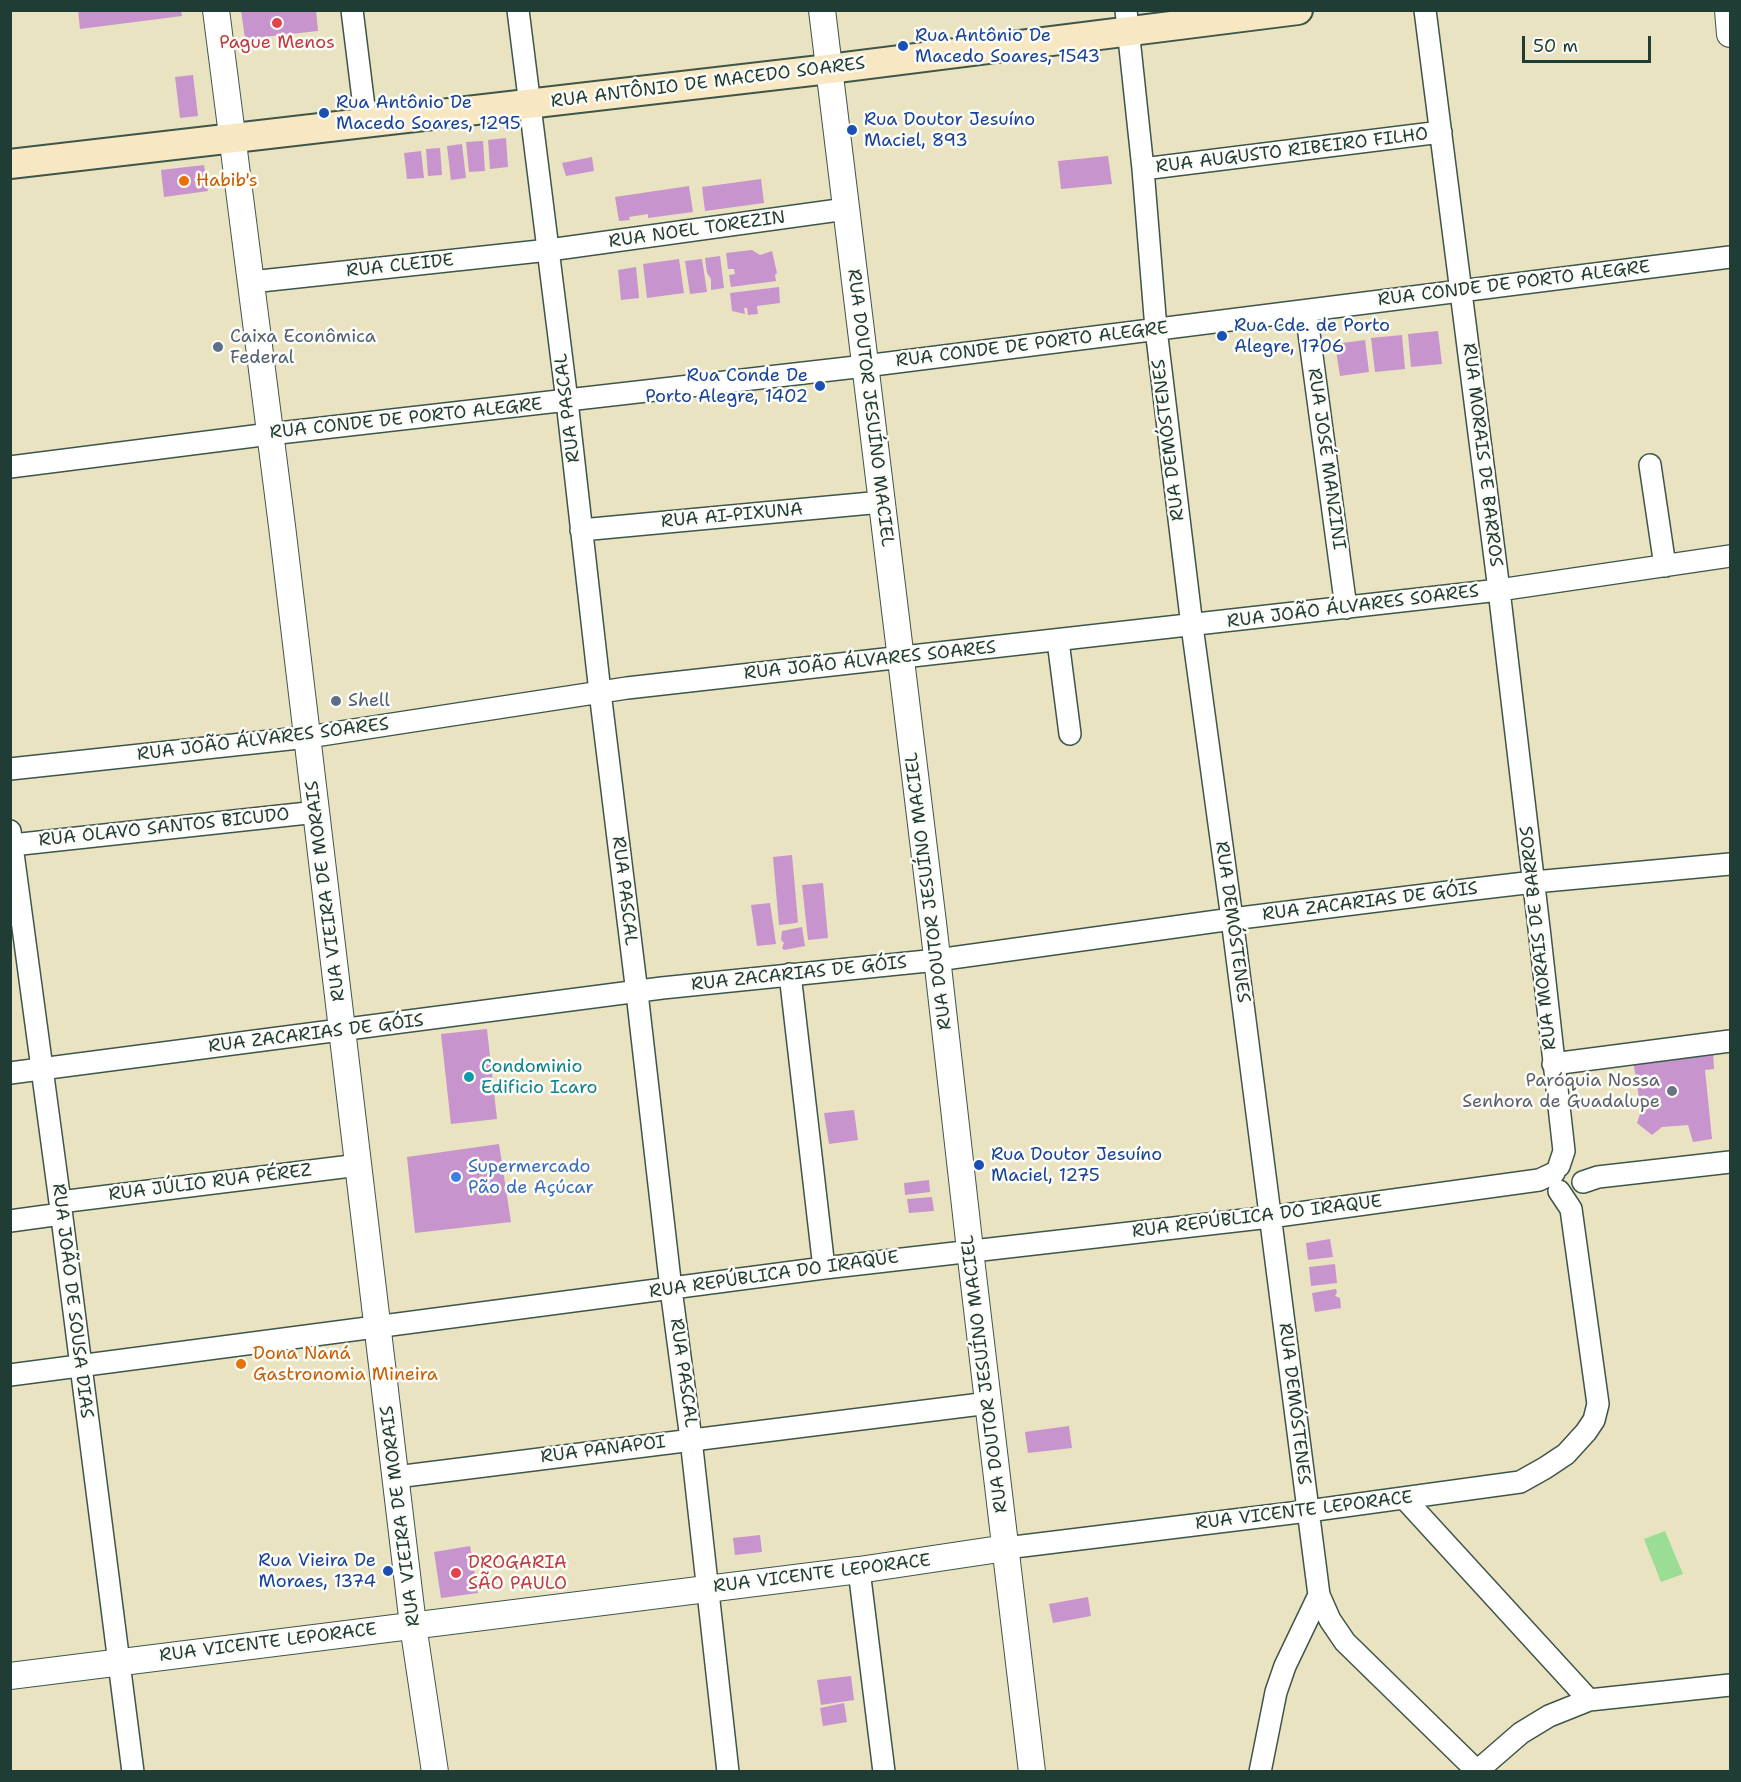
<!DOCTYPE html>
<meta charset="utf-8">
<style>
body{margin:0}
#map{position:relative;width:1741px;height:1782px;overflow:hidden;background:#eae3c1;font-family:"Shantell Sans",sans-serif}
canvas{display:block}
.frame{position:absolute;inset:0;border:12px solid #1f3d34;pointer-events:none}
.scale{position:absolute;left:1522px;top:36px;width:129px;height:27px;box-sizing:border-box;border:3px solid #1f3d34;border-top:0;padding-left:8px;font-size:18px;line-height:21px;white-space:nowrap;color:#1f3d34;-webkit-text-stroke:4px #fdfcf7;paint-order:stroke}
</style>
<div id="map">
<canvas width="1741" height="1782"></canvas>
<div class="frame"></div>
<div class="scale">50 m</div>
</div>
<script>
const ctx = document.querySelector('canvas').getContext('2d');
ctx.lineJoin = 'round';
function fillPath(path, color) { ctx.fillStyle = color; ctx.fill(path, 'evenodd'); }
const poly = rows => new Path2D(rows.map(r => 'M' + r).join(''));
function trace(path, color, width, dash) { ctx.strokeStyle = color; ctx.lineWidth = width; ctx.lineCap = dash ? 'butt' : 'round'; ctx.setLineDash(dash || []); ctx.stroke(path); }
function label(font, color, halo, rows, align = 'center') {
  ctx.font = font + ' "Shantell Sans",sans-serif'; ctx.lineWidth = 5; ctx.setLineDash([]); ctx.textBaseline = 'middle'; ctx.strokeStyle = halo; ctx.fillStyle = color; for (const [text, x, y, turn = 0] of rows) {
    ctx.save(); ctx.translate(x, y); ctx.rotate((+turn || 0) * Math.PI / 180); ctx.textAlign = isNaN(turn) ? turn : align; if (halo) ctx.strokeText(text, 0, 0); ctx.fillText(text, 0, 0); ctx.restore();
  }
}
fillPath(poly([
 [1665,1531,1683,1574,1661,1582,1644,1539]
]), '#9add95');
fillPath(poly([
 [78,10,181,10,182,16,80,29],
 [241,10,316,10,318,31,245,39],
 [193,75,198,116,180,118,175,77],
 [506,138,508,167,490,169,488,140],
 [483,141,485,171,469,172,466,142],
 [462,144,466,178,451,180,447,146],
 [440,148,442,175,428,176,426,149],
 [421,151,424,178,407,179,404,153],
 [1108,156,1112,184,1061,189,1058,161],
 [592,157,594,171,566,176,562,163],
 [204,165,208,191,164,197,161,170],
 [761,179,764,203,705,211,702,187],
 [689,186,693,212,648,218,648,214,629,217,630,220,619,221,615,197],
 [752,250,760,255,772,251,777,273,775,275,776,281,731,287,729,275,735,274,734,269,728,269,726,253],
 [720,256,724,288,711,290,711,279,707,273,705,258],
 [679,259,684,293,647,298,643,264],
 [702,259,707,292,690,294,685,261],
 [636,267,639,298,621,300,618,270],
 [779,287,780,303,757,306,758,314,748,315,747,308,744,308,745,314,732,311,730,293],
 [1438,331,1442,364,1411,367,1408,334],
 [1402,335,1405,369,1375,372,1371,338],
 [1365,340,1369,372,1340,376,1335,344],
 [792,855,798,922,796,923,779,925,773,857],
 [823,883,828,938,808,940,802,885],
 [770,903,776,944,757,946,751,905],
 [802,927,805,946,784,950,782,948,784,943,781,940,782,931],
 [487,1029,497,1119,451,1124,441,1034],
 [1713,1051,1714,1069,1705,1070,1712,1139,1693,1142,1688,1125,1662,1127,1652,1135,1637,1123,1641,1111,1633,1060],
 [854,1110,858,1140,829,1144,824,1113],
 [499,1144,511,1222,415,1233,407,1157],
 [929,1180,930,1192,905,1195,904,1183],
 [932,1197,934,1211,909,1213,907,1199],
 [1330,1239,1333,1257,1308,1260,1306,1243],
 [1335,1264,1337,1283,1311,1286,1309,1267],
 [1336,1289,1337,1292,1335,1296,1340,1298,1341,1308,1315,1312,1312,1293],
 [1069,1426,1072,1448,1028,1453,1025,1432],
 [760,1535,762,1552,735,1555,733,1538],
 [470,1546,478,1593,441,1598,434,1552],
 [1088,1597,1091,1616,1053,1623,1049,1604],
 [851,1676,854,1700,821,1705,817,1680],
 [844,1703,847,1722,823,1726,820,1708]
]), '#c794ce');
const minor = poly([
 [352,10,366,123],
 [518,10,567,401,600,692,637,993,671,1289,691,1439,728,1772],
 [1126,10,1143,169,1156,329,1192,626,1232,919,1319,1595,1330,1620,1345,1642,1477,1771],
 [1425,10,1499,590,1539,928,1564,1151,1559,1166],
 [1143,169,1441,132],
 [251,282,549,250,846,209],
 [1306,311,1346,608],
 [1650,465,1665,566],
 [10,467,270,434,865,366,1730,257],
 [581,530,882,502],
 [1058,641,1070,734],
 [10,769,308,737,627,688,1499,590,1730,556],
 [10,831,60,1202,133,1772],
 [12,845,317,812],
 [790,974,824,1268],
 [1553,1064,1730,1041],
 [10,1073,662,988,937,960,1232,919,1457,891,1534,882,1730,864],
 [1583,1182,1598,1177,1730,1162],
 [60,1202,359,1165],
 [10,1221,61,1214],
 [10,1375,824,1268,1270,1217,1539,1180,1554,1173],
 [396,1477,989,1403],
 [1404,1498,1589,1700],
 [1006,1548,1308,1511,1520,1482,1545,1468,1566,1454,1586,1432,1594,1420,1598,1404,1571,1209,1559,1191],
 [859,1570,884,1772],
 [1260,1772,1276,1692,1285,1666,1319,1595],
 [1476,1772,1521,1733,1549,1716,1589,1700,1730,1685]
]);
const tertiary = poly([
 [216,10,282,526,413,1625,435,1772],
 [822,10,934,931,970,1250,1032,1772],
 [1728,10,1730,34],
 [10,1676,859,1570,1006,1548]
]);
const secondary = poly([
 [10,164,829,69,1298,10]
]);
trace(minor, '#3d5649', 24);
trace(tertiary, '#3d5649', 28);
trace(secondary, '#3d5649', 32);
trace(minor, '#fff', 21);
trace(tertiary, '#fff', 26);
trace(secondary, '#f7e8c3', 28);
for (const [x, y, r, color] of [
 [277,23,6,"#e0444e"],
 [903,46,6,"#1a4fb4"],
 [324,113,6,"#1a4fb4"],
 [852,130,6,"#1a4fb4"],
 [184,181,6,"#e8710a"],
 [1222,336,6,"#1a4fb4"],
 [218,347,6,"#5c6f8a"],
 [820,386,6,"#1a4fb4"],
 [336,701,6,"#5c6f8a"],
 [469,1077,6,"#0f9aa8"],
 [1672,1091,6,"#6b7280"],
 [979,1165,6,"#1a4fb4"],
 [456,1177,6,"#3f7fe0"],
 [241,1364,6,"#e8710a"],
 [388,1571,6,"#1a4fb4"],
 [456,1573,6,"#e0444e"]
]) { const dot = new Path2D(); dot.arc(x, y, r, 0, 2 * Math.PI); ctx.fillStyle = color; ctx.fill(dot); trace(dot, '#fdfcf7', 2); }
label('18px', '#164399', '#fdfcf7', [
 ["Rua Antônio De",915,36],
 ["Macedo Soares, 1543",915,57],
 ["Rua Antônio De",336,103],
 ["Macedo Soares, 1295",336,124],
 ["Rua Doutor Jesuíno",864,120],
 ["Maciel, 893",864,141],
 ["Rua Cde. de Porto",1234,326],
 ["Alegre, 1706",1234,347],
 ["Rua Conde De",808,376,"right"],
 ["Porto Alegre, 1402",808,397,"right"],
 ["Rua Doutor Jesuíno",991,1155],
 ["Maciel, 1275",991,1176],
 ["Rua Vieira De",376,1561,"right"],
 ["Moraes, 1374",376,1582,"right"]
], 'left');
label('18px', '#be3a42', '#fdfcf7', [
 ["Pague Menos",277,43],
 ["DROGARIA",468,1563,"left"],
 ["SÃO PAULO",468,1584,"left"]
]);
label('18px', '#1f3d34', '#fdfcf7', [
 ["RUA ANTÔNIO DE MACEDO SOARES",708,83,-7],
 ["RUA AUGUSTO RIBEIRO FILHO",1292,151,-7],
 ["RUA NOEL TOREZIN",697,230,-8],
 ["RUA CLEIDE",400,266,-6],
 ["RUA CONDE DE PORTO ALEGRE",1514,284,-7],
 ["RUA CONDE DE PORTO ALEGRE",1032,345,-7],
 ["RUA PASCAL",568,408,-97],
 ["RUA DOUTOR JESUÍNO MACIEL",870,408,83],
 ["RUA CONDE DE PORTO ALEGRE",406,419,-6],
 ["RUA DEMÓSTENES",1169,440,-97],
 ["RUA MORAIS DE BARROS",1482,455,83],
 ["RUA JOSÉ MANZINI",1326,459,82],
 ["RUA AI-PIXUNA",732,516,-5],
 ["RUA JOÃO ÁLVARES SOARES",1353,607,-7],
 ["RUA JOÃO ÁLVARES SOARES",870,661,-6],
 ["RUA JOÃO ÁLVARES SOARES",263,740,-7],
 ["RUA OLAVO SANTOS BICUDO",164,828,-6],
 ["RUA VIEIRA DE MORAIS",326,891,-97],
 ["RUA PASCAL",624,891,83],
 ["RUA DOUTOR JESUÍNO MACIEL",929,891,-97],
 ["RUA ZACARIAS DE GÓIS",1370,902,-7],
 ["RUA DEMÓSTENES",1232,922,82],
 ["RUA MORAIS DE BARROS",1539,938,-96],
 ["RUA ZACARIAS DE GÓIS",799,974,-6],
 ["RUA ZACARIAS DE GÓIS",316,1034,-7],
 ["RUA JÚLIO RUA PÉREZ",210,1183,-7],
 ["RUA REPÚBLICA DO IRAQUE",1257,1217,-7],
 ["RUA REPÚBLICA DO IRAQUE",774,1275,-8],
 ["RUA JOÃO DE SOUSA DIAS",72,1301,83],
 ["RUA PASCAL",683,1373,82],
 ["RUA DOUTOR JESUÍNO MACIEL",985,1374,-97],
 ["RUA DEMÓSTENES",1294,1404,83],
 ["RUA PANAPOI",603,1450,-7],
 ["RUA VICENTE LEPORACE",1304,1511,-7],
 ["RUA VIEIRA DE MORAIS",401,1516,-97],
 ["RUA VICENTE LEPORACE",822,1574,-7],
 ["RUA VICENTE LEPORACE",268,1643,-7]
]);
label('18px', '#c56008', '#fdfcf7', [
 ["Habib's",196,181],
 ["Dona Naná",253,1354],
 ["Gastronomia Mineira",253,1375]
], 'left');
label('18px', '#4e5e75', '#fdfcf7', [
 ["Caixa Econômica",230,337],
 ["Federal",230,358],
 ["Shell",348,701]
], 'left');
label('18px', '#0d838f', '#fdfcf7', [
 ["Condominio",481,1067],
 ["Edificio Icaro",481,1088]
], 'left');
label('18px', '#5b616d', '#fdfcf7', [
 ["Paróquia Nossa",1660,1081],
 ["Senhora de Guadalupe",1660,1102]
], 'right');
label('18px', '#366cbe', '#fdfcf7', [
 ["Supermercado",468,1167],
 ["Pão de Açúcar",468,1188]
], 'left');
</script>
